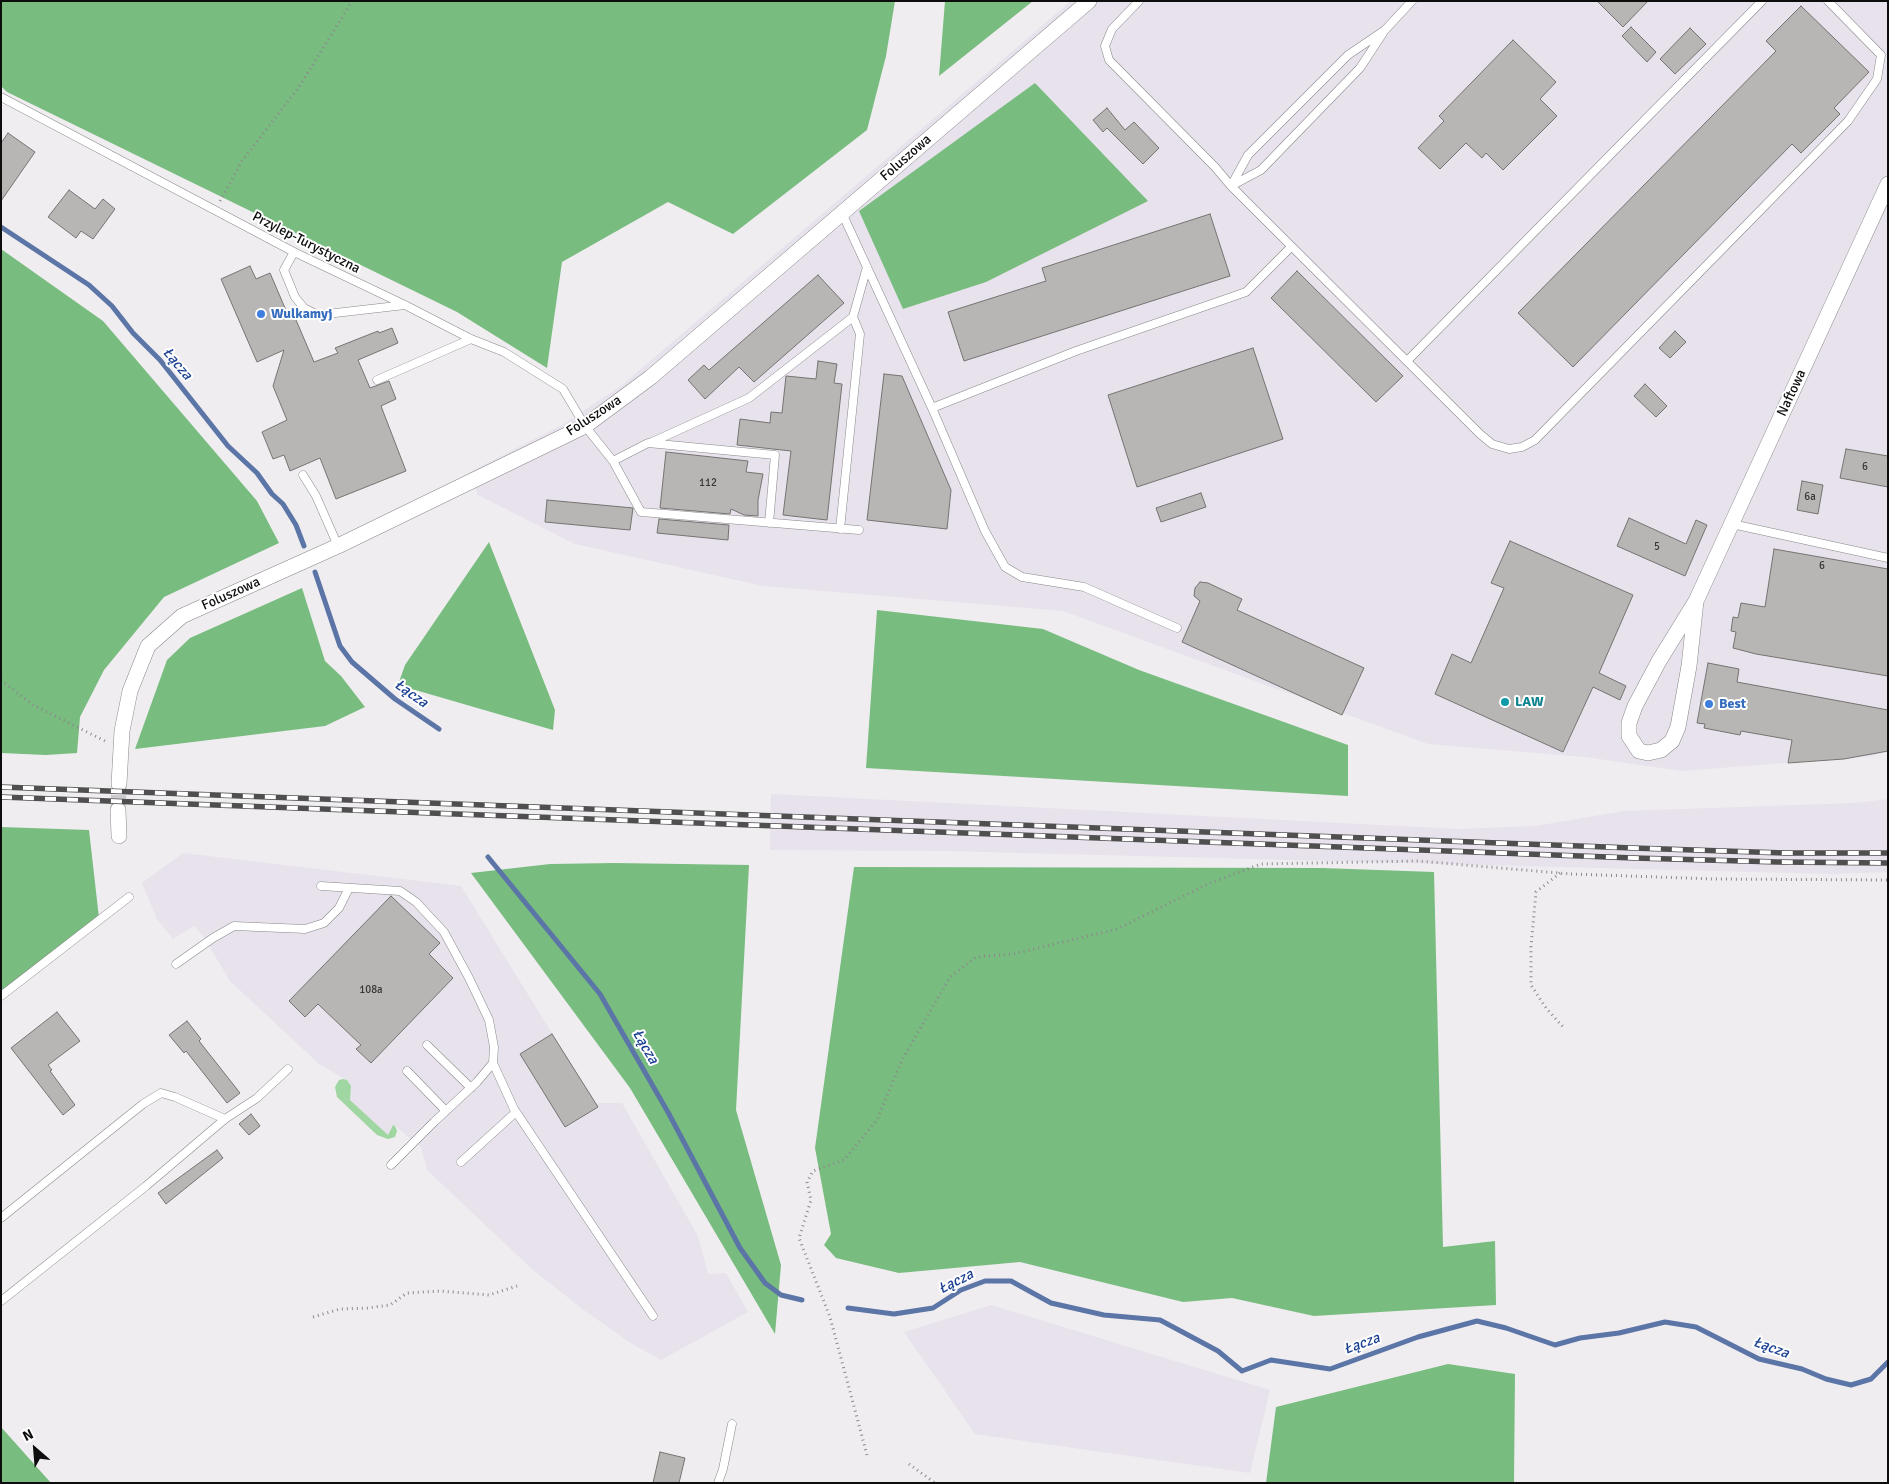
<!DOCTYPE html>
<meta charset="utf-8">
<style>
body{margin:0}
#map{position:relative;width:1889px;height:1484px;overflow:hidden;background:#efedf0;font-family:Signika,sans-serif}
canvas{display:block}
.frame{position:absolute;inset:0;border:2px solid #0e0d0e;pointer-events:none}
.north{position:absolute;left:10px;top:1424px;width:50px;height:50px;-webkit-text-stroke:4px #fff;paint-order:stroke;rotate:333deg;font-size:14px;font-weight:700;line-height:20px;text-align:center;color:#0e0d0e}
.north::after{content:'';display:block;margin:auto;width:18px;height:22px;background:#0e0d0e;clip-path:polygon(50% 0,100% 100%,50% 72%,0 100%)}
</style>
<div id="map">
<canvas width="1889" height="1484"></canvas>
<div class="frame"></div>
<div class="north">N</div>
</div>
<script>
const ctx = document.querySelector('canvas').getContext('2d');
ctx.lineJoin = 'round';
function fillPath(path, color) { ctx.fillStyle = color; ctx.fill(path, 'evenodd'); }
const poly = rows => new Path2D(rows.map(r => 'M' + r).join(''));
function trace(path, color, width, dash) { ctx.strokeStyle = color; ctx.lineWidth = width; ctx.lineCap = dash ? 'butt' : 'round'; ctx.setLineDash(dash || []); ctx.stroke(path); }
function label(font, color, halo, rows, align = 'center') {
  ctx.font = font + ' Signika,sans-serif'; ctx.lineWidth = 4; ctx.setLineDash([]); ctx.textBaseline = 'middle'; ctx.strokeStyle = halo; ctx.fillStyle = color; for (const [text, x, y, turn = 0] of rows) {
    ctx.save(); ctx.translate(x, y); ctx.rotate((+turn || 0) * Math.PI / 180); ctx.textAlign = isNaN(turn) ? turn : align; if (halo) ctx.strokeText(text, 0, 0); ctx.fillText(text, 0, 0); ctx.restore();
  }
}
fillPath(poly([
 [1071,1,1888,1,1888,752,1872,756,1682,771,1585,757,1428,744,1063,611,763,586,575,544,478,495,468,473,562,425,621,386],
 [771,794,1459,829,1535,826,1624,811,1856,803,1888,799,1888,872,1831,874,946,851,770,850],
 [183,853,461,886,595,1103,622,1103,698,1236,708,1274,726,1273,748,1312,661,1360,632,1344,585,1311,533,1270,427,1170,421,1147,395,1126,392,1125,388,1136,350,1100,351,1086,347,1080,319,1064,230,981,203,936,194,926,173,939,157,919,142,883],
 [991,1305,1270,1390,1250,1473,975,1434,904,1332]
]), '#e7e2ec');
fillPath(poly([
 [343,1079,347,1080,351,1086,350,1100,388,1135,393,1125,395,1126,397,1131,395,1137,388,1139,377,1135,337,1097,335,1087,339,1080]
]), '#9fd6a2');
fillPath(poly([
 [1,1,895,1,886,56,867,130,733,234,668,202,562,262,547,368,457,312,7,92,1,86],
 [945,1,1033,1,939,76],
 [1035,83,1148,201,986,282,903,309,859,211],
 [1,249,103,321,257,501,279,543,164,597,104,670,80,717,77,753,46,755,1,753],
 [489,542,555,710,553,730,398,685,405,665],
 [302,588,325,661,341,676,365,707,325,726,135,749,167,660,190,638],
 [877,610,1043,629,1139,670,1348,745,1348,796,866,768],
 [1,827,89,830,99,918,1,993],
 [614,863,749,865,736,1110,781,1265,775,1334,630,1088,471,873,550,864],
 [854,867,1322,868,1434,872,1443,1247,1495,1241,1496,1305,1314,1316,1232,1298,1183,1302,1020,1262,899,1273,836,1258,824,1245,831,1234,815,1148],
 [1448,1364,1515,1374,1514,1483,1266,1483,1276,1407],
 [1,1427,51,1483,1,1483]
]), '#79bc7f');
trace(poly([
 [1,227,89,285,112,306,133,333,160,360,228,446,257,473,272,494,283,504,296,525,304,546],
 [315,572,340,646,352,662,395,699,439,729],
 [488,857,600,994,669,1114,740,1248,765,1283,781,1295,802,1300],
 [848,1308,894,1314,933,1308,961,1290,985,1281,1011,1281,1051,1303,1104,1315,1160,1320,1218,1351,1242,1371,1271,1360,1330,1369,1418,1337,1477,1321,1506,1328,1555,1345,1580,1338,1619,1333,1665,1322,1696,1327,1759,1359,1802,1369,1826,1379,1851,1385,1871,1379,1888,1362]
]), '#5c75a7', 5);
const building = poly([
 [1597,1,1648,1,1623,27,1597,1],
 [1801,6,1869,72,1834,108,1840,114,1801,153,1792,144,1573,367,1518,313,1776,51,1766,41,1801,6],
 [1631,27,1656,52,1647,62,1622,36,1631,27],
 [1690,28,1706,44,1675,74,1660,59,1690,28],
 [1513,40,1556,82,1540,99,1557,116,1503,170,1486,153,1482,158,1466,143,1440,169,1418,148,1444,121,1439,116,1513,40],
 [1107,108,1125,130,1134,122,1159,148,1143,164,1107,128,1103,132,1093,120,1107,108],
 [8,133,35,152,1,201,1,143,8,133],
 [69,190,95,209,103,199,115,209,93,239,81,231,76,238,48,217,69,190],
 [1210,214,1230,276,964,361,948,312,1046,281,1042,268,1210,214],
 [250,266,256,279,270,273,288,315,293,313,314,362,338,353,335,348,378,331,379,333,392,328,398,343,358,360,370,388,389,381,396,399,381,406,406,471,336,499,320,458,290,471,284,455,273,459,262,432,287,420,273,386,284,350,257,362,221,279,250,266],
 [1297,271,1403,376,1376,402,1271,298,1297,271],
 [818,275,844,303,754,382,739,367,705,399,688,380,704,365,709,370,818,275],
 [1675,331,1686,342,1670,358,1659,348,1675,331],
 [1253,348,1283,439,1137,487,1108,395,1253,348],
 [818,361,837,364,834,383,842,384,827,520,783,515,791,451,737,445,740,419,770,423,771,412,782,413,786,376,816,379,818,361],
 [884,374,902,376,951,490,947,529,867,520,884,374],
 [1645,384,1667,406,1656,417,1634,396,1645,384],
 [1846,449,1888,456,1888,487,1840,478,1846,449],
 [666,452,748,461,746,472,763,474,758,500,758,516,744,515,731,509,730,514,660,508,666,452],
 [1802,481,1823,485,1818,514,1797,510,1802,481],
 [1201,493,1206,507,1161,522,1156,508,1201,493],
 [547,500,633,508,630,530,545,522,547,500],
 [1629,518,1686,544,1696,520,1707,525,1685,576,1617,546,1629,518],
 [659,519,729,525,728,540,657,533,659,519],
 [1510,541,1633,595,1599,673,1626,686,1620,700,1593,687,1563,752,1435,694,1452,654,1471,663,1504,588,1491,583,1510,541],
 [1774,549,1888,569,1888,676,1756,654,1733,648,1736,632,1731,631,1733,617,1738,618,1741,603,1765,607,1774,549],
 [1200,582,1208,583,1242,599,1237,610,1364,668,1342,715,1182,642,1200,601,1194,596,1195,588,1200,582],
 [1708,663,1739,669,1737,682,1888,710,1888,751,1844,759,1788,763,1792,740,1741,731,1740,735,1704,728,1705,724,1697,723,1708,663],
 [391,896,440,943,429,954,453,978,371,1063,356,1049,361,1045,318,1004,305,1017,289,1001,391,896],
 [57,1012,80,1041,48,1065,52,1070,50,1071,75,1105,63,1115,11,1048,57,1012],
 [187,1021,201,1039,199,1041,240,1093,227,1103,186,1051,184,1053,169,1035,187,1021],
 [552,1034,598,1107,565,1127,520,1054,552,1034],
 [251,1114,260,1126,249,1135,239,1124,251,1114],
 [217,1150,223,1158,166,1204,158,1193,217,1150],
 [660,1452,685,1458,679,1483,653,1483,660,1452]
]);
fillPath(building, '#b8b6b4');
trace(building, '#767472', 1);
trace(poly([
 [118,810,119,784]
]), '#cdcbce', 15, [15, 8]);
const service = poly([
 [1139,1,1112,29,1105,46,1109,60,1215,167,1231,186,1261,170,1360,68,1383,33],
 [1412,1,1385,30,1348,55,1248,155,1231,186,1480,434,1492,444,1509,449,1522,447,1535,440,1848,121,1877,79,1881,55,1828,1],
 [1,97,294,252,405,305,471,339,504,352,563,389,585,426,613,461],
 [842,213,932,408,985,531,1005,567,1022,577,1084,587,1177,628],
 [294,252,284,270,295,297,304,308,318,315,405,305],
 [1407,361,1762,1],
 [377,380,471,339],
 [932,408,1076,351,1246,292,1291,247],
 [650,443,749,398,853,317,867,267],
 [303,475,316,496,338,546],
 [769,523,775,455,648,443,613,461,641,512,859,530],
 [1732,524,1888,558],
 [840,529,860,334,853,317],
 [321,886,400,891,416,902,444,932,469,978,489,1020,494,1047,493,1063,477,1082,434,1122,391,1165],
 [176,964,213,938,234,926,305,929,324,923,339,908,349,888],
 [1,996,129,897],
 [427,1045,471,1088],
 [493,1063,514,1109,653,1316],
 [407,1071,446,1111],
 [461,1162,516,1112],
 [1,1218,143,1104,161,1093,175,1097,225,1119,257,1098,288,1069],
 [1,1301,146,1186,225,1119],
 [718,1483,723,1469,732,1424]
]);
const minor = poly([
 [1696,601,1689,666,1678,727,1672,741,1661,750,1648,753,1639,751,1629,736,1629,723,1635,706,1659,661,1696,601,1888,184],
 [119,784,122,731,130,691,148,646,182,616,338,546,585,426,651,377,1089,1],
 [118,810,119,836]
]);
trace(service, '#89888a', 9);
trace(minor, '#89888a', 16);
trace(poly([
 [220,201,242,161,299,87,352,1],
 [1,680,33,705,107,742],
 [1560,873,1536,892,1531,947,1531,985,1546,1008,1564,1028],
 [1571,874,1714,879,1888,880],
 [313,1317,340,1309,367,1308,390,1305,407,1293,440,1291,489,1295,517,1286],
 [867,1455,830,1317,799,1238,811,1200,807,1182,813,1171,844,1160,877,1120,902,1060,950,977,976,957,1013,954,1117,929,1208,884,1261,864,1418,861,1571,874],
 [909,1464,935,1483]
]), '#8a898b', 3, [1, 4]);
trace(service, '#fff', 8);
trace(minor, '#fff', 15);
const rail = poly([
 [1,787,1633,848,1785,853,1888,853],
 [1,797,1634,858,1778,862,1888,863]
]);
trace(rail, '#504f50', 5.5);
trace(rail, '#fff', 4, [11]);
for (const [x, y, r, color] of [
 [261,314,5,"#3f7fe0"],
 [1505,702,5,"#0f9aa8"],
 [1709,704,5,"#3f7fe0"]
]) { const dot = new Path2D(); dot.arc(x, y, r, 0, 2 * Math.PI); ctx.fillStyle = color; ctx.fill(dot); trace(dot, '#fff', 2); }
label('11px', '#383738', null, [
 ["6",1865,467],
 ["112",708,483],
 ["6a",1810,497],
 ["5",1657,547],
 ["6",1822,566],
 ["108a",371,990]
]);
label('14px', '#0e0d0e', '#fff', [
 ["Foluszowa",906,158,-41],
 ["Przylep-Turystyczna",306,243,27],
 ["Naftowa",1792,393,-65],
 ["Foluszowa",594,416,-33],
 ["Foluszowa",231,594,-24]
]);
label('bold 14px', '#366cbe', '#fff', [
 ["Wulkamyj",271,314],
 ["Best",1719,704]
], 'left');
label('bold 14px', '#0d838f', '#fff', [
 ["LAW",1515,702]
], 'left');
label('italic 15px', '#1c4193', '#fff', [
 ["Łącza",177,364,50],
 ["Łącza",411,694,36],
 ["Łącza",645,1047,60],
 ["Łącza",956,1282,-27],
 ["Łącza",1362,1344,-20],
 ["Łącza",1771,1348,20]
]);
</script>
